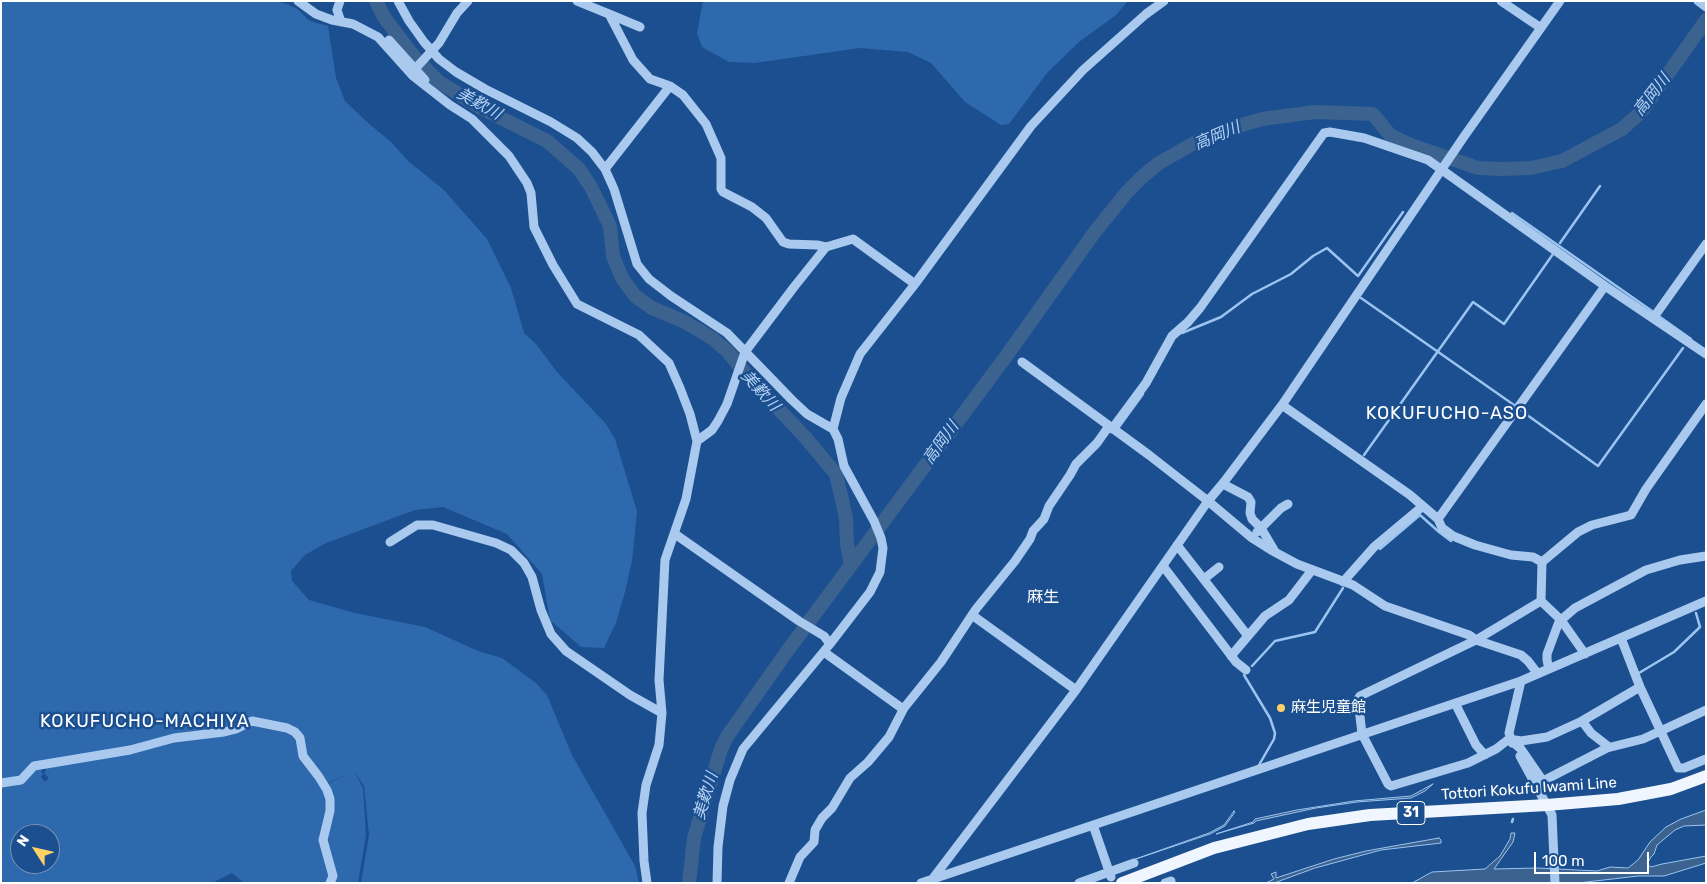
<!DOCTYPE html>
<meta charset="utf-8">
<style>
body{margin:0}
#map{position:relative;width:1707px;height:884px;overflow:hidden;background:#1b4f8f;font-family:Rubik,sans-serif}
canvas{display:block}
.frame{position:absolute;inset:0;border:2px solid #fff;pointer-events:none}
.north{position:absolute;left:10px;top:824px;width:50px;height:50px;box-sizing:border-box;background:#1b4f8f;border:1px solid #7695bc;border-radius:50%;rotate:305deg;font-size:14px;font-weight:700;line-height:20px;text-align:center;color:#fff}
.north::after{content:'';display:block;margin:auto;width:18px;height:22px;background:#ffd166;clip-path:polygon(50% 0,100% 100%,50% 72%,0 100%)}
.scale{position:absolute;left:1534px;top:852px;width:115px;height:22px;box-sizing:border-box;border:2px solid #fff;border-top:0;padding-left:6px;font-size:15px;line-height:18px;white-space:nowrap;color:#fff;-webkit-text-stroke:4px #1b4f8f;paint-order:stroke}
</style>
<div id="map">
<canvas width="1707" height="884"></canvas>
<div class="frame"></div>
<div class="north">N</div>
<div class="scale">100 m</div>
</div>
<script>
const ctx = document.querySelector('canvas').getContext('2d');
ctx.lineJoin = 'round';
function fillPath(path, color) { ctx.fillStyle = color; ctx.fill(path, 'evenodd'); }
const poly = rows => new Path2D(rows.map(r => 'M' + r).join(''));
function trace(path, color, width, dash) { ctx.strokeStyle = color; ctx.lineWidth = width; ctx.lineCap = dash ? 'butt' : 'round'; ctx.setLineDash(dash || []); ctx.stroke(path); }
function label(font, color, halo, rows, align = 'center') {
  ctx.font = font + ' Rubik,"Noto Sans JP",sans-serif'; ctx.lineWidth = 5; ctx.setLineDash([]); ctx.textBaseline = 'middle'; ctx.strokeStyle = halo; ctx.fillStyle = color; for (const [text, x, y, turn = 0] of rows) {
    ctx.save(); ctx.translate(x, y); ctx.rotate((+turn || 0) * Math.PI / 180); ctx.textAlign = isNaN(turn) ? turn : align; if (halo) ctx.strokeText(text, 0, 0); ctx.fillText(text, 0, 0); ctx.restore();
  }
}
fillPath(poly([
 [1,1,279,1,296,8,310,21,328,26,336,78,345,101,367,122,391,142,408,161,444,190,487,239,511,288,524,333,536,344,557,372,606,424,615,439,637,511,632,561,625,592,616,623,604,648,581,647,550,620,542,574,507,534,443,507,415,510,326,543,305,555,291,571,292,581,309,600,355,613,425,627,478,651,502,658,536,683,547,695,572,755,635,866,639,883,361,883,369,835,364,786,354,771,363,788,366,835,358,883,333,883,327,844,326,785,348,774,326,784,308,762,301,737,264,721,42,763,23,777,1,782],
 [703,1,1128,1,1116,15,1079,42,1047,73,1009,124,1001,125,965,102,931,63,908,52,860,48,755,63,729,62,702,47,697,33],
 [250,724,277,727,297,736,325,790,328,802,325,824,331,876,327,883,244,883,232,873,212,883,1,883,1,785,39,766,43,774,41,777,45,782,49,778,44,773,46,770,44,766],
 [20,834,50,834,50,864,20,864]
]), '#2e69ad');
const water = poly([
 [1433,784,1425,791,1411,798,1357,802,1316,808,1256,821,1254,823,1216,834,1253,822,1255,819,1297,810,1354,801,1411,796,1433,784],
 [1706,810,1706,825,1684,826,1675,830,1657,845,1654,854,1651,857,1647,864,1651,867,1662,864,1706,856,1706,863,1664,876,1638,876,1578,883,1412,883,1432,872,1485,869,1500,856,1510,839,1511,833,1515,833,1513,842,1494,869,1537,868,1597,871,1610,867,1628,868,1638,860,1650,842,1666,827,1681,819,1706,810],
 [1234,811,1235,812,1225,826,1210,834,1127,862,1209,833,1224,825,1234,811],
 [1439,838,1441,840,1441,843,1381,850,1315,868,1274,883,1266,883,1274,879,1271,874,1276,872,1276,878,1334,859,1366,851,1439,838]
]);
fillPath(water, '#3c6290');
trace(water, '#9cc4f0', 1);
trace(poly([
 [1512,213,1652,311],
 [1560,243,1600,186],
 [1361,298,1514,405],
 [1660,317,1691,339],
 [1182,333,1221,317,1252,294,1291,274,1313,256,1327,248,1358,276,1403,212],
 [1523,412,1598,466,1683,348],
 [1119,427,1143,394],
 [1364,455,1473,302,1504,324,1553,254],
 [1380,549,1420,515,1439,532,1451,541],
 [1252,666,1275,641,1315,632,1343,588],
 [1639,673,1674,652,1700,627,1696,613],
 [1244,675,1270,718,1275,733,1274,739,1259,765],
 [1517,793,1521,791],
 [1512,822,1513,819]
]), '#9cc4f0', 2.5);
trace(poly([
 [376,1,384,17,415,58,439,82,481,108,547,141,579,169,591,187,610,226,613,256,622,278,635,296,652,308,683,321,712,338,728,352,750,379,805,437,836,474,846,518,847,545,851,565],
 [689,883,694,838,721,749,728,735,788,650,1007,355,1094,233,1127,192,1142,177,1159,163,1196,142,1225,130,1262,119,1315,112,1373,114,1390,135,1411,145,1478,168,1502,169,1531,168,1562,161,1622,129,1642,111,1706,20]
]), '#3c6290', 14);
trace(poly([
 [298,1,316,14,332,20,353,24,378,37,413,76,450,105,472,119,509,156,527,183,531,193,534,227,553,265,577,304,639,335,669,363,680,388,690,414,697,441,686,499,665,560,659,680,662,713,659,745,646,785,642,813,644,861,647,883],
 [340,1,337,10,341,22],
 [398,1,409,21,424,42,439,59,456,72,485,89,551,122,577,138,592,152,605,169,614,189,637,264,649,279,671,296,727,333,792,400,807,414,833,429],
 [577,1,609,14,633,60,650,79,670,86,683,95,706,124,721,158,721,189,723,192,752,207,766,218,783,242,789,244,817,245,826,247],
 [1501,1,1541,28],
 [1698,1,1706,7],
 [609,14,640,27],
 [389,40,425,80],
 [415,69,439,43,457,13,468,1],
 [605,169,670,86],
 [1654,317,1706,244],
 [1022,362,1149,455,1208,501,1252,538,1271,550,1297,564,1353,585,1385,606,1469,635,1476,640,1521,655,1528,661,1538,674],
 [1282,405,1410,495,1438,519,1442,528,1453,536,1475,545,1511,555,1533,557,1542,562],
 [1112,429,1146,383,1172,336,1188,322,1200,308,1324,133,1330,132,1364,138,1428,160,1605,286,1706,354],
 [697,441,712,430,718,421,727,404,745,352,794,287,826,247,853,239,915,284],
 [1223,484,1248,497,1251,502,1250,513,1252,519,1261,528,1274,550],
 [1438,519,1605,286],
 [1257,532,1281,508,1288,504],
 [675,534,799,621,824,636,830,644],
 [390,542,417,525,433,525,496,543,511,550,524,563,532,577,541,610,551,634,566,651,630,695,662,713],
 [1177,545,1248,636],
 [1542,562,1578,532,1592,525,1631,515,1646,489,1706,404],
 [1542,562,1541,601,1561,620,1585,654],
 [1163,566,1236,662,1246,670],
 [1204,579,1219,567],
 [1343,582,1374,547,1423,506],
 [1541,601,1476,640,1360,696,1358,699,1362,734,1388,784,1391,786,1468,763,1496,749,1509,739,1521,741,1547,737,1582,721,1640,687],
 [972,615,1076,690],
 [1561,620,1575,608,1646,570,1680,560,1706,556],
 [1621,638,1640,687,1678,768,1684,768,1706,759],
 [824,652,903,709],
 [1231,656,1265,616,1289,600,1312,570],
 [1549,669,1547,660,1547,654,1560,619],
 [1455,703,1476,745,1485,755],
 [1582,721,1591,733,1609,747],
 [1509,739,1521,749,1543,781,1607,748,1643,739,1706,710],
 [1512,743,1509,733,1521,681],
 [1520,756,1552,815,1555,883],
 [1,783,21,780,34,766,130,750,174,738,224,732,236,729,252,721,287,728,295,732,300,738,303,756,319,777,327,790,330,799,330,811,323,840,333,876,330,883],
 [1093,825,1111,877],
 [934,877,1076,690,1208,501,1224,482,1282,405,1463,138,1560,1],
 [717,883,718,847,723,806,730,780,743,749,830,644,870,592,880,572,883,548,881,538,874,521,844,466,838,439,833,429,841,398,860,354,915,284,1031,126,1083,70,1146,14,1164,1],
 [789,883,800,857,814,842,815,830,822,818,832,808,850,778,868,762,889,737,904,708,941,662,976,609,1015,561,1030,539,1033,531,1044,519,1049,506,1070,475,1076,464,1097,443,1109,426],
 [921,883,1521,681,1706,601],
 [1079,883,1134,863],
 [1165,883,1171,881]
]), '#a9c9ee', 9);
trace(poly([
 [1122,883,1214,848,1308,824,1370,815,1547,805,1618,799,1671,789,1706,776]
]), '#f0f6ff', 12);
for (const [x, y, r, color] of [
 [1281,708,5,"#ffd166"]
]) { const dot = new Path2D(); dot.arc(x, y, r, 0, 2 * Math.PI); ctx.fillStyle = color; ctx.fill(dot); trace(dot, '#1b4f8f', 2); }
for (const [x, y, w] of [
 [1411,813,28]
]) { const box = new Path2D(); box.roundRect(x - w / 2, y - 11.5, w, 23, 4); ctx.fillStyle = '#1b4f8f'; ctx.fill(box); trace(box, '#fff', 1); }
label('bold 14px', '#fff', null, [
 ["31",1411,813]
]);
label('15px', '#fff', '#1b4f8f', [
 ["麻生児童館",1291,708]
], 'left');
label('15px', '#fff', '#1b4f8f', [
 ["Tottori Kokufu Iwami Line",1529,789,-4]
]);
label('italic 16px', '#b5d3f5', '#1b4f8f', [
 ["高岡川",1652,95,-52],
 ["美歎川",479,104,29],
 ["高岡川",1217,136,-23],
 ["美歎川",760,391,48],
 ["高岡川",941,443,-54],
 ["美歎川",706,796,-73]
]);
label('16px', '#fff', '#1b4f8f', [
 ["麻生",1043,597]
]);
ctx.letterSpacing = '1px';
label('18px', '#fff', '#1b4f8f', [
 ["KOKUFUCHO-ASO",1447,414],
 ["KOKUFUCHO-MACHIYA",145,722]
]);
ctx.letterSpacing = '0px';
</script>
